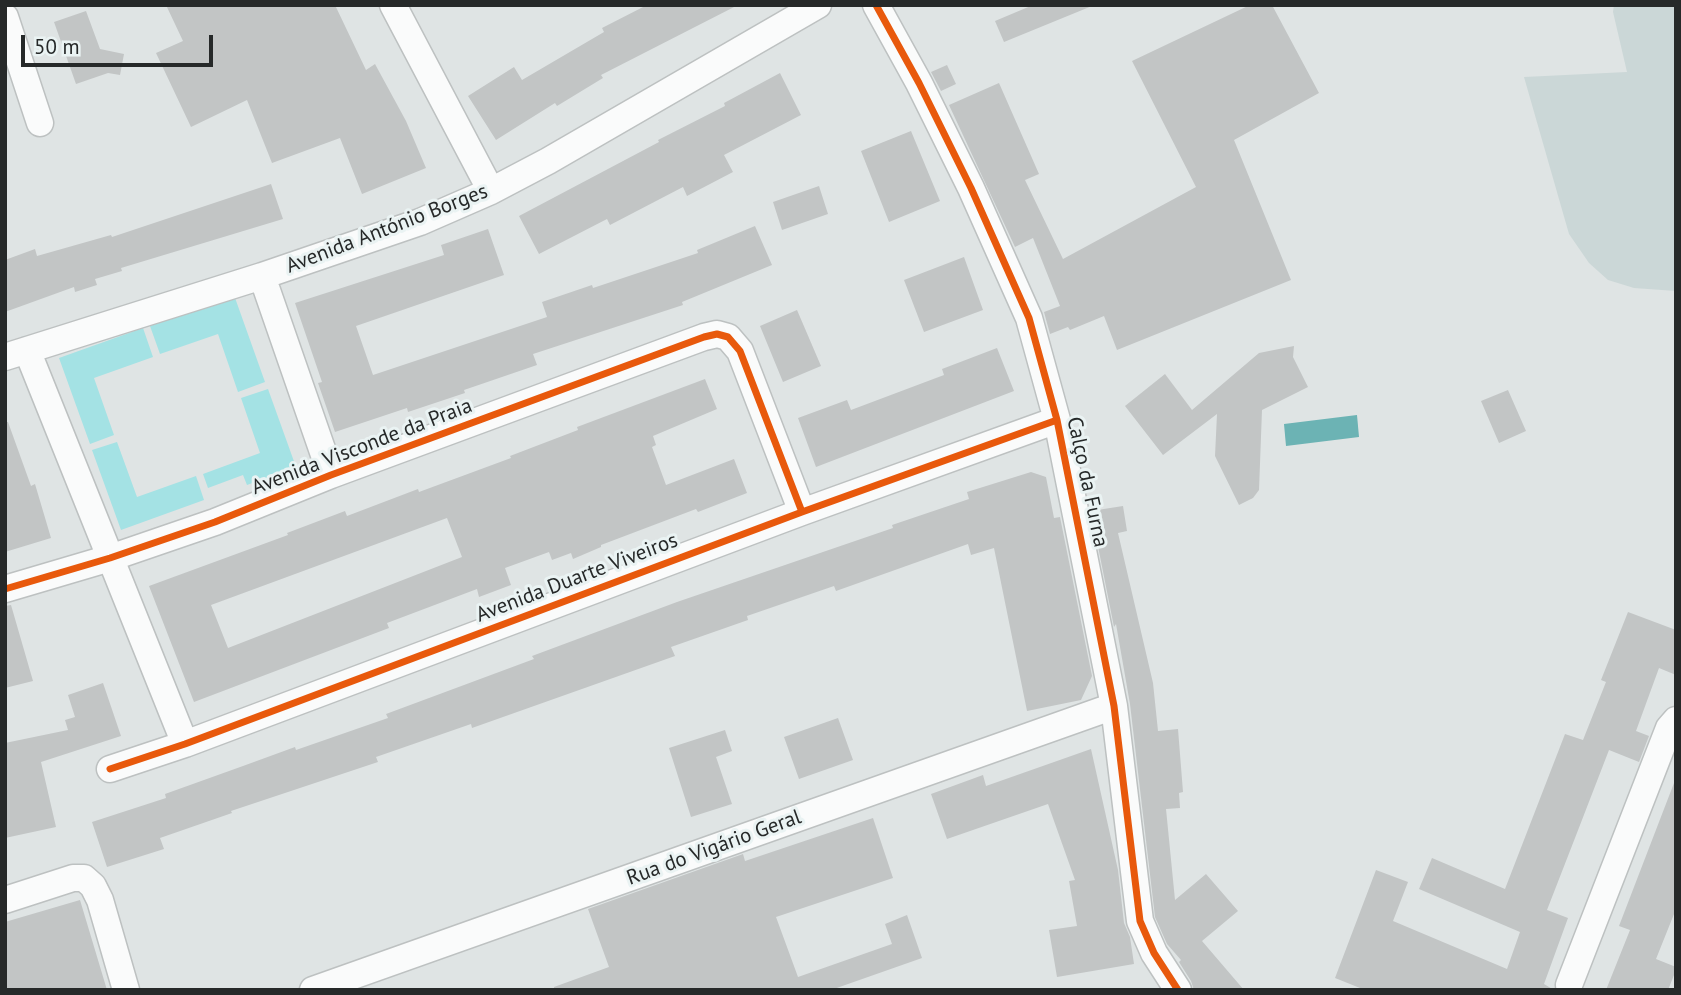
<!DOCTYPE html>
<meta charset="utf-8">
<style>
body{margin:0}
#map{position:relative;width:1681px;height:995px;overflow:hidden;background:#dfe4e4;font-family:"PT Sans",sans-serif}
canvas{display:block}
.frame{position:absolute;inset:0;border:7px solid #262929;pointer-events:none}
.scale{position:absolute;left:21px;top:35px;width:192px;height:32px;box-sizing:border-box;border:4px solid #262929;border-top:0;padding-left:9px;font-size:21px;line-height:24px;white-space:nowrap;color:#262929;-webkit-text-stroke:5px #eaf3f3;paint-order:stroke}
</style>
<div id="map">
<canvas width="1681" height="995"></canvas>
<div class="frame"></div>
<div class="scale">50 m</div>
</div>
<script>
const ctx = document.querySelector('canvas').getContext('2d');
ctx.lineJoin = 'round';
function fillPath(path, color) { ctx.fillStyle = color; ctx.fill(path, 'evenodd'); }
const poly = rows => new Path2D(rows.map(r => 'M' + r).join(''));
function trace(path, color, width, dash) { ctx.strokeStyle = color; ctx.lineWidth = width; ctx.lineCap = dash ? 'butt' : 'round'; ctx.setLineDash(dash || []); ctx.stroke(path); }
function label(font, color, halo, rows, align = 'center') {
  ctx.font = font + ' "PT Sans",sans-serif'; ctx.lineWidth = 6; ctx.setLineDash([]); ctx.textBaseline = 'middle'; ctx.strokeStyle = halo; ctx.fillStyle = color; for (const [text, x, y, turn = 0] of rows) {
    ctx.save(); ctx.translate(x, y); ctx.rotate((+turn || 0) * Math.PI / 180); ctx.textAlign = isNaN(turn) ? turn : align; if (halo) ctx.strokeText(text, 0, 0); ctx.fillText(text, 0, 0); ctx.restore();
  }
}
fillPath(poly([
 [1614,5,1676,5,1676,291,1634,288,1608,280,1589,263,1569,234,1524,77,1627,72,1613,12]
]), '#cbd7d7');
fillPath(poly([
 [234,295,265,382,238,392,218,334,160,354,150,326],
 [143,328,153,357,94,378,114,435,90,444,59,358],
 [268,389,296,467,247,485,243,475,208,488,203,474,260,453,241,398],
 [117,442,137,497,196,476,204,500,121,530,92,450]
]), '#a4e2e4');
fillPath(poly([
 [1357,415,1359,437,1286,446,1284,424]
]), '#6cb3b4');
fillPath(poly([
 [166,5,335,5,366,70,375,64,406,121,426,168,362,194,340,138,272,163,247,100,191,127,156,53,183,41],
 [647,5,738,5,601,75,603,78,557,106,555,103,496,140,468,96,514,67,522,80,604,32,602,28],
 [1033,5,1092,5,1092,6,1004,42,995,21],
 [1250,5,1272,5,1319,93,1234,140,1291,280,1117,350,1104,316,1070,330,1068,327,1050,334,1044,312,1060,306,1033,238,1015,247,949,105,999,83,1039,174,1025,180,1063,259,1196,187,1132,61],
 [86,11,100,49,124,54,120,75,108,73,76,84,54,22],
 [947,65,956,84,941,91,931,72],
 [780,73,801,115,724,155,733,172,687,196,683,187,610,225,607,219,539,254,519,216,659,142,658,140,725,106,724,103],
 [911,131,940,201,889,222,861,151],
 [271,184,283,219,121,268,122,271,95,279,97,285,75,292,74,287,5,312,5,260,35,249,37,256,111,235,112,237],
 [819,186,828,214,782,230,773,202],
 [755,226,772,265,682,302,683,305,533,354,537,365,464,390,465,393,408,412,407,408,335,432,318,383,322,382,295,303,444,255,441,245,488,229,504,275,356,326,373,375,547,317,542,302,592,285,593,288,698,253,697,250],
 [964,257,983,310,924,332,904,280],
 [797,310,821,366,783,382,760,326],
 [1294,346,1293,357,1308,387,1262,410,1259,490,1253,498,1239,505,1215,456,1217,414,1163,455,1125,406,1165,374,1192,410,1259,353],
 [997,348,1014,391,816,467,798,418,847,400,851,410,944,375,942,369],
 [705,379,717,409,653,436,656,445,652,447,666,485,734,459,747,493,698,512,696,509,601,545,601,547,573,559,571,553,552,560,549,552,505,568,511,585,479,597,477,589,387,623,389,628,194,702,149,586,288,535,287,533,345,511,347,516,418,489,419,492,511,458,510,456,578,430,577,427],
 [447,518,462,557,228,648,211,605],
 [1508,390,1526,431,1499,443,1481,401],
 [5,422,8,422,31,486,35,484,51,538,5,552],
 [1031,472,1046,477,1054,518,1060,517,1092,676,1081,700,1027,711,994,548,971,555,968,544,836,591,834,586,747,616,748,620,671,647,675,656,472,728,471,724,376,757,378,762,231,811,232,813,160,838,164,849,107,867,92,822,166,798,165,794,243,766,295,747,296,750,388,718,386,714,534,659,532,656,677,602,893,528,892,525,969,499,967,492],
 [1123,506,1127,531,1118,533,1153,683,1158,731,1178,729,1183,792,1179,793,1180,808,1166,809,1175,900,1206,874,1238,911,1202,941,1244,990,1194,990,1191,981,1179,962,1181,960,1167,944,1155,917,1130,704,1116,624,1114,627,1091,511],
 [11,605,33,681,5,688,5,606],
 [1628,612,1676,630,1676,675,1659,668,1636,731,1649,736,1639,762,1609,750,1575,838,1547,910,1568,918,1544,984,1554,990,1365,990,1335,978,1376,870,1408,882,1393,921,1507,969,1520,932,1419,889,1432,858,1505,889,1565,734,1583,740,1606,682,1601,680],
 [103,683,121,736,41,762,56,827,5,838,5,743,68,730,65,720,75,717,68,695],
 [838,718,853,760,799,779,784,737],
 [725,730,732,751,716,757,732,804,691,817,669,748],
 [1091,749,1118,870,1124,923,1130,937,1134,964,1057,977,1049,930,1077,926,1069,881,1075,880,1048,804,947,839,931,794,983,775,986,786],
 [1674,783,1676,909,1656,959,1676,967,1676,970,1668,990,1606,990,1630,930,1619,926],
 [873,818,893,878,776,917,798,977,892,944,885,924,907,915,922,958,831,990,554,990,554,987,609,967,588,909,743,854,745,861],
 [80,900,107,990,5,990,5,922]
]), '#c2c5c5');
const minor = poly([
 [393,5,491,191],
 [876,5,919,83,971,188,1029,318,1057,420,1114,706,1140,921,1154,953,1178,990],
 [5,17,40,123],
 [262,276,331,475],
 [27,350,185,744],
 [5,357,262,276,420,222,491,191,548,161,818,5],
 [5,589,110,558,215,522,331,475,704,337,717,334,728,337,740,351,802,512],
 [110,769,185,744,802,512,1057,420],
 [5,900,73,878,84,878,93,886,100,900,126,990],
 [1569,985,1669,728,1676,720],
 [313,990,1114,706]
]);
trace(minor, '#bdc1c1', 29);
trace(minor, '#fafbfb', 26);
trace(poly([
 [876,5,919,83,971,188,1029,318,1057,420,1114,706,1140,921,1154,953,1178,990],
 [5,589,110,558,215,522,331,475,704,337,717,334,728,337,740,351,802,512],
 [110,769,185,744,802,512,1057,420]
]), '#e8590c', 7);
label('21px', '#262929', '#eaf3f3', [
 ["Avenida António Borges",387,229,-21],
 ["Avenida Visconde da Praia",362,447,-21],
 ["Calço da Furna",1087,482,78],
 ["Avenida Duarte Viveiros",577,578,-21],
 ["Rua do Vigário Geral",714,848,-20]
]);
</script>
